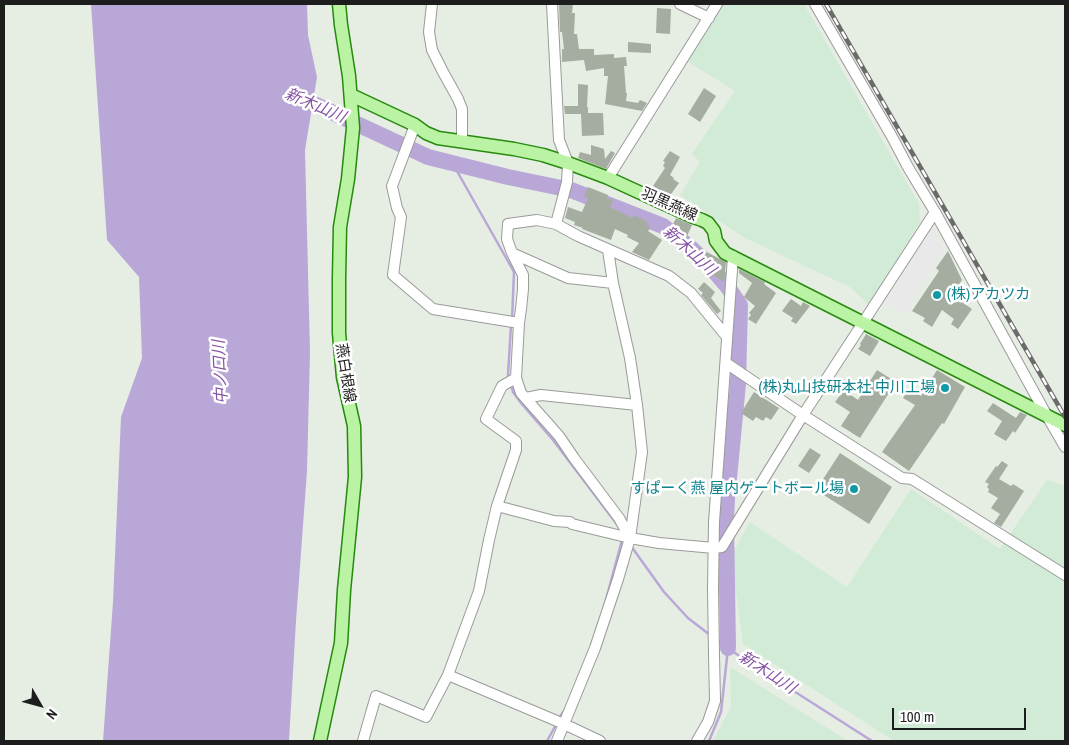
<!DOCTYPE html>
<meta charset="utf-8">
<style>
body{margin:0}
#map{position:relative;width:1069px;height:745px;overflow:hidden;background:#e6eee4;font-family:"Archivo Narrow",sans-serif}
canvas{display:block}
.frame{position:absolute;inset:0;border:5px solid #1d1d1d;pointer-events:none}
.north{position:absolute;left:15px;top:680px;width:50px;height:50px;-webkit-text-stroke:4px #fff;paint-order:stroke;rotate:128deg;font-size:14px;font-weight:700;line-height:20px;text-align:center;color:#1d1d1d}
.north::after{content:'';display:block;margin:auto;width:18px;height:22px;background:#1d1d1d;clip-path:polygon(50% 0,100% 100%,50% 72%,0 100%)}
.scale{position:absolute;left:892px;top:708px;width:134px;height:22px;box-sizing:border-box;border:2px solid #1d1d1d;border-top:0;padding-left:6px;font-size:15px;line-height:18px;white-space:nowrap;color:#1d1d1d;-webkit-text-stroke:4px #fff;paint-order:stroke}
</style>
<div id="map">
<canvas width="1069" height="745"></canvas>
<div class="frame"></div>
<div class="north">N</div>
<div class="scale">100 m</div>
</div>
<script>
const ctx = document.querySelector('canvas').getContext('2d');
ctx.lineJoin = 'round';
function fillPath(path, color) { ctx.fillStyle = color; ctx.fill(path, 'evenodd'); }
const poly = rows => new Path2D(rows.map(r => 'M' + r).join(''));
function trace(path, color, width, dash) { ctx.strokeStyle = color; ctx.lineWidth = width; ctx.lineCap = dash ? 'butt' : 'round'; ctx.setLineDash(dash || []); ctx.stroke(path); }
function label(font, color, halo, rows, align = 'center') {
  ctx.font = font + ' "Archivo Narrow","Noto Sans JP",sans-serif'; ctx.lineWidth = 5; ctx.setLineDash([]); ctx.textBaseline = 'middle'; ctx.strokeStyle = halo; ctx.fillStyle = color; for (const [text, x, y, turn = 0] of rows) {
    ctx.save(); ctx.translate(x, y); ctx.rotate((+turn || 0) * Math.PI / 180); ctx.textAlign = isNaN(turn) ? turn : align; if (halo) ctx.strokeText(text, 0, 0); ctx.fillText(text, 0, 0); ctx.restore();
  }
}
fillPath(poly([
 [724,4,804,4,919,204,920,222,869,305,850,287,745,238,680,195,700,162,692,154,735,91,687,61],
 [1047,480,1065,486,1065,741,894,741,743,644,731,556,750,522,847,587,911,489,1000,549],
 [730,667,848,741,713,741,731,707]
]), '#d1ebd6');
fillPath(poly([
 [932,225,944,251,905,315,885,304]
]), '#e9e9e9');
fillPath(poly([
 [91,4,307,4,308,35,317,77,305,150,310,352,307,471,296,621,289,741,103,741,113,602,121,417,142,358,139,277,107,240]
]), '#b9a8d7');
trace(poly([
 [453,164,514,272,512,320],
 [509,379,508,375,511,325],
 [511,384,513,392,521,403,553,440,619,527],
 [631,546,664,592,688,618,710,635],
 [604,607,622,540],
 [716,639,742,658,872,741],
 [559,718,566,708],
 [547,741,557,723],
 [709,741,721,712,728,648]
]), '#b9a8d7', 2.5);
trace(poly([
 [294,96,312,103,428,157,508,177,571,190,663,226,692,249,708,264,727,286,740,305,738,384,727,499,726,520,728,648]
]), '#b9a8d7', 16);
fillPath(poly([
 [559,4,573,4,572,13,575,13,574,34,577,34,579,49,594,49,594,55,614,54,614,58,626,57,627,66,624,66,626,93,627,93,626,101,638,103,640,100,647,103,642,111,605,104,608,76,604,76,604,68,586,71,584,60,562,62,562,49,564,49,562,32,560,32],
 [657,8,671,9,670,34,656,33],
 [628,42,651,44,651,53,628,52],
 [578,84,588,85,587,107,588,107,588,113,603,113,604,135,582,136,581,114,565,114,564,106,578,106],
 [704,88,716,96,700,122,688,114],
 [591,145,604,149,605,159,611,151,615,153,606,169,578,158,580,152,591,155],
 [670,151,680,157,670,175,674,178,673,179,679,183,669,197,653,186,665,168,663,166,665,162,663,161],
 [588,187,608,195,607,198,613,200,610,207,632,218,634,215,648,222,646,225,651,227,648,231,662,240,649,260,632,252,639,243,627,237,628,235,615,229,611,240,582,229,583,228,574,225,575,222,565,218,568,207,582,212,588,198,584,196],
 [676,218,692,225,684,243,666,239],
 [697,247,726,262,724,282,711,274,714,270],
 [948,251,962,280,952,295,972,309,958,329,951,324,954,319,942,310,932,327,923,321,925,318,912,311,939,271,936,268],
 [739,269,765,282,764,284,776,293,756,324,748,319,751,315,749,313,755,306,744,297,752,283,739,273],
 [704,282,715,292,711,298,721,311,717,314,701,295,703,293,698,289],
 [791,299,801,306,803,302,810,306,796,324,791,321,793,318,782,311],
 [866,334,879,341,870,356,858,349,861,345,860,344],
 [877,370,896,382,860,438,841,426,850,412,835,402,844,390,858,400],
 [937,370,965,387,944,424,942,423,909,471,882,452,915,405,903,398,909,388,921,396],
 [754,392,779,408,771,420,766,417,763,421,756,417,753,421,741,413],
 [993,403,1016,418,1020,412,1027,415,1015,433,1013,431,1006,441,994,434,1002,421,987,411],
 [810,448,821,455,809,473,798,466],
 [840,453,892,487,869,524,816,490],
 [1002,461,1008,465,999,479,1011,486,1013,484,1024,491,1001,527,994,523,1000,514,991,508,998,498,988,492,989,489,987,487,989,484,985,482,996,466,997,467]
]), '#a5aca0');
const minor = poly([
 [432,4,429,32,432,50,443,72,458,99,462,109,462,142],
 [552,4,559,140,568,163,567,182,556,224],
 [680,4,709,18],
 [815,4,891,135,909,169,935,212,1047,416,1065,447],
 [415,125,392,186,397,208,401,217,393,275,433,309,519,323],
 [608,178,717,4],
 [512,253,568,278,613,283],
 [726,363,803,415,902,478,912,479,1065,575],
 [526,398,541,395,637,405],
 [497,506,554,521,570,522,572,524,630,538,659,543,714,548,722,547,803,415,935,212],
 [630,538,619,518,574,458,559,436,521,393,516,378,519,323,521,309,523,289,523,275,512,253,507,239,508,224,537,220,556,224,578,236,669,276,691,293,727,337],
 [448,675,564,724,600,741],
 [363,741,376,696,426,717,448,675,479,591,489,540,497,506,516,450,516,441,486,419,502,386,516,378],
 [557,741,595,648,618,579,630,538,642,452,637,405,630,358,613,283,608,250],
 [697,741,708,722,715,701,714,655,713,589,714,522,733,256]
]);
const major = poly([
 [351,95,415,125,426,133,438,138,514,149,543,155,568,163,608,178,693,217,702,220,708,223,714,231,716,241,725,253,1065,425],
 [320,741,341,643,344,590,355,477,354,426,343,377,339,333,339,279,340,227,348,179,353,128,349,76,341,25,339,4]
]);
trace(minor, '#9a9a9a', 12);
trace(major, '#268a0d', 15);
trace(minor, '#fff', 10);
trace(major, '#bbf3a4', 12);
const rail = poly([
 [826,4,1065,417]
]);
trace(rail, '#6b6b6b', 4.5);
trace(rail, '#fff', 2.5, [8]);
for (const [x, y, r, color] of [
 [937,295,5,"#0f9aa8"],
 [945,388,5,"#0f9aa8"],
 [854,489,5,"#0f9aa8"]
]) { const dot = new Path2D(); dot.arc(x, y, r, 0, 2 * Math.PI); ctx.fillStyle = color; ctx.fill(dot); trace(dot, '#fff', 2); }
label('15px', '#1d1d1d', '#fff', [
 ["羽黒燕線",669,205,24],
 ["燕白根線",345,373,81]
]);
label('15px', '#0d838f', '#fff', [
 ["(株)アカツカ",947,295,"left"],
 ["(株)丸山技研本社 中川工場",935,388],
 ["すぱーく燕 屋内ゲートボール場",844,489]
], 'right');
label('italic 16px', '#8653a4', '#fff', [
 ["新木山川",315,106,23],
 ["新木山川",689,251,42],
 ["中ノ口川",221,372,-93],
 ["新木山川",767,673,33]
]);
</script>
